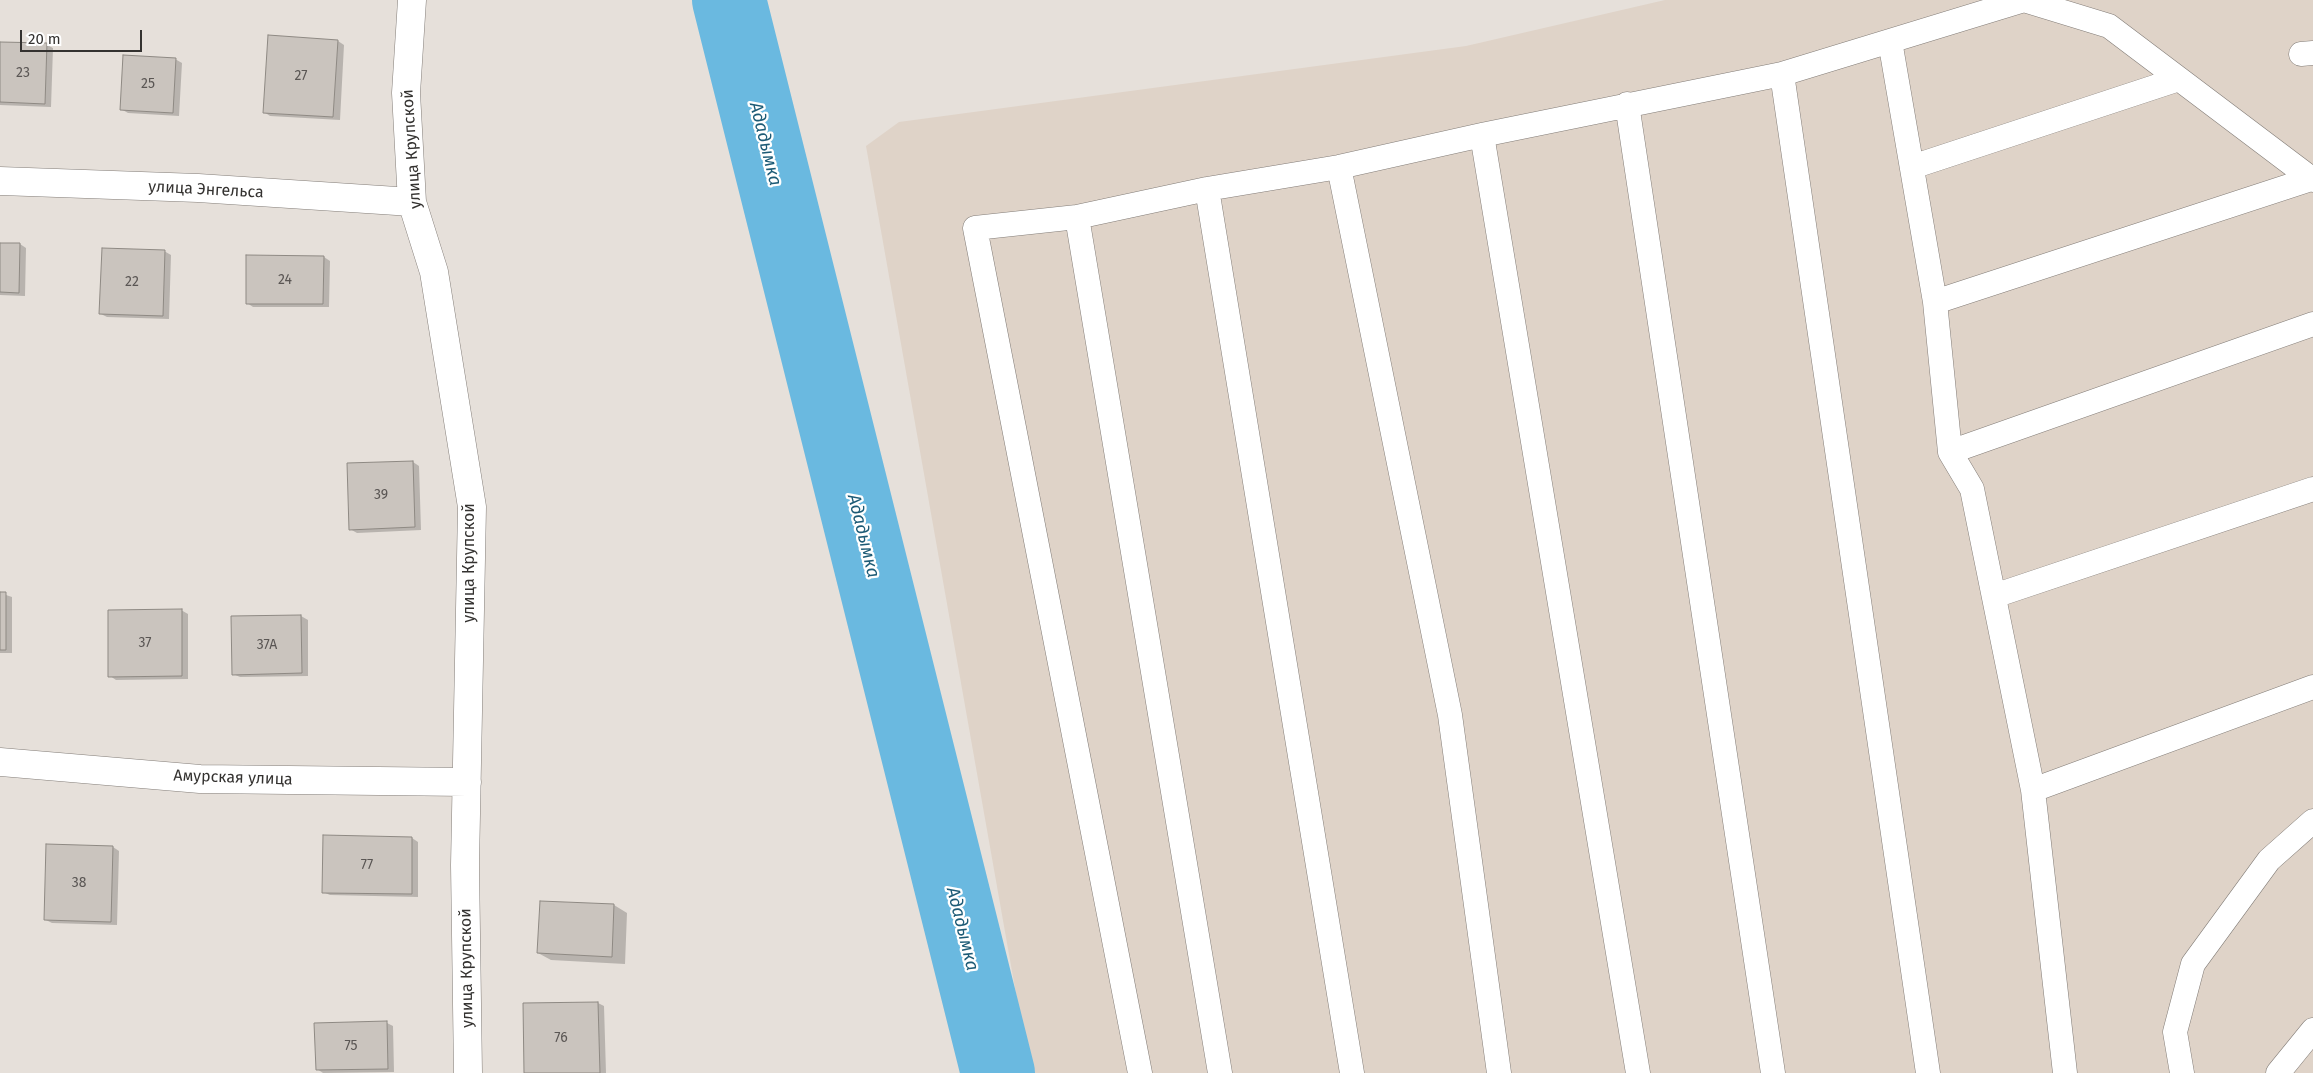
<!DOCTYPE html>
<meta charset="utf-8">
<style>
body{margin:0}
#map{position:relative;width:2313px;height:1073px;overflow:hidden;background:#e6e0da;font-family:"Fira Sans",sans-serif}
canvas{display:block}
.scale{position:absolute;left:20px;top:30px;width:122px;height:22px;box-sizing:border-box;border:2px solid #343230;border-top:0;padding-left:6px;font-size:15px;line-height:18px;white-space:nowrap;color:#343230;-webkit-text-stroke:4px #fff;paint-order:stroke}
</style>
<div id="map">
<canvas width="2313" height="1073"></canvas>
<div class="scale">20 m</div>
</div>
<script>
const ctx = document.querySelector('canvas').getContext('2d');
ctx.lineJoin = 'round';
function fillPath(path, color) { ctx.fillStyle = color; ctx.fill(path, 'evenodd'); }
const poly = rows => new Path2D(rows.map(r => 'M' + r).join(''));
function trace(path, color, width, dash) { ctx.strokeStyle = color; ctx.lineWidth = width; ctx.lineCap = dash ? 'butt' : 'round'; ctx.setLineDash(dash || []); ctx.stroke(path); }
function label(font, color, halo, rows, align = 'center') {
  ctx.font = font + ' "Fira Sans",sans-serif'; ctx.lineWidth = 4.5; ctx.setLineDash([]); ctx.textBaseline = 'middle'; ctx.strokeStyle = halo; ctx.fillStyle = color; for (const [text, x, y, turn = 0] of rows) {
    ctx.save(); ctx.translate(x, y); ctx.rotate((+turn || 0) * Math.PI / 180); ctx.textAlign = isNaN(turn) ? turn : align; if (halo) ctx.strokeText(text, 0, 0); ctx.fillText(text, 0, 0); ctx.restore();
  }
}
fillPath(poly([
 [1665,0,2313,0,2313,1073,1030,1073,866,146,899,122,1466,46]
]), '#dfd3c8');
fillPath(poly([
 [338,41,344,45,340,120,270,116,264,112],
 [0,43,47,45,53,48,51,107,0,105],
 [175,59,182,63,179,116,128,113,121,109],
 [0,244,20,244,26,248,25,296,0,295],
 [164,251,171,255,169,319,107,317,101,314],
 [324,257,330,261,329,307,253,307,247,303],
 [413,462,419,466,421,530,357,533,350,529],
 [0,593,12,597,12,653,0,653],
 [181,610,188,614,188,679,116,680,110,676],
 [301,616,308,620,308,676,240,677,233,674,232,617],
 [324,837,412,838,418,842,418,897,330,895,323,892],
 [113,847,119,851,117,925,52,923,46,920],
 [541,902,614,905,627,913,625,964,551,960,538,953],
 [598,1003,604,1006,606,1073,525,1073],
 [387,1023,393,1026,394,1072,323,1073,317,1069]
]), '#0003');
trace(poly([
 [729,0,998,1073]
]), '#6ab9e0', 74);
const building = poly([
 [268,35,338,40,333,117,263,113,268,35],
 [0,42,47,43,45,104,0,102,0,42],
 [123,55,176,58,173,113,120,110,123,55],
 [0,243,20,243,19,293,0,292,0,243],
 [102,248,165,250,163,316,99,314,102,248],
 [246,255,324,256,323,304,246,304,246,255],
 [413,461,415,527,349,530,347,463,413,461],
 [0,592,6,592,6,650,0,650,0,592],
 [182,609,182,676,108,677,108,610,182,609],
 [301,615,302,673,232,675,231,616,301,615],
 [323,835,412,837,412,894,322,893,323,835],
 [46,844,113,846,111,922,44,920,46,844],
 [540,901,614,904,612,957,537,953,540,901],
 [598,1002,600,1073,524,1073,523,1003,598,1002],
 [387,1021,388,1069,316,1070,314,1023,387,1021]
]);
fillPath(building, '#cac4be');
trace(building, '#8e8983', 1);
const lane = poly([
 [1890,41,1935,302,1950,452,1972,489,2033,790,2065,1073],
 [2301,54,2313,53],
 [1782,74,1928,1073],
 [1627,104,1773,1073],
 [1482,135,1638,1073],
 [1339,167,1450,715,1499,1073],
 [1912,167,2179,79],
 [1207,189,1352,1073],
 [1077,217,1220,1073],
 [1935,302,2311,179],
 [1950,452,2313,324],
 [1994,596,2313,489],
 [2033,790,2313,687],
 [1140,1073,975,228,1077,217,1207,189,1339,167,1482,135,1782,74,2024,0,2109,26,2313,180],
 [2182,1073,2175,1032,2193,964,2269,860,2313,821],
 [2278,1073,2313,1030]
]);
const street = poly([
 [412,0,406,93,412,202,434,272,472,507,465,865,468,1073],
 [0,181,198,188,412,202],
 [0,762,200,779,467,782]
]);
trace(lane, '#837d78', 25);
trace(street, '#837d78', 29);
trace(lane, '#fff', 24);
trace(street, '#fff', 28);
label('14px', '#5a5654', null, [
 ["23",23,73],
 ["27",301,76],
 ["25",148,84],
 ["24",285,280],
 ["22",132,282],
 ["39",381,495],
 ["37",145,643],
 ["37А",267,645],
 ["77",367,865],
 ["38",79,883],
 ["76",561,1038],
 ["75",351,1046]
]);
label('16px', '#343230', '#fff', [
 ["улица Крупской",412,149,-94],
 ["улица Энгельса",206,190,3],
 ["улица Крупской",470,563,-90],
 ["Амурская улица",233,778,2],
 ["улица Крупской",467,968,-91]
]);
label('italic 18px', '#1d5b76', '#fff', [
 ["Ададымка",765,144,76],
 ["Ададымка",863,536,76],
 ["Ададымка",962,929,76]
]);
</script>
